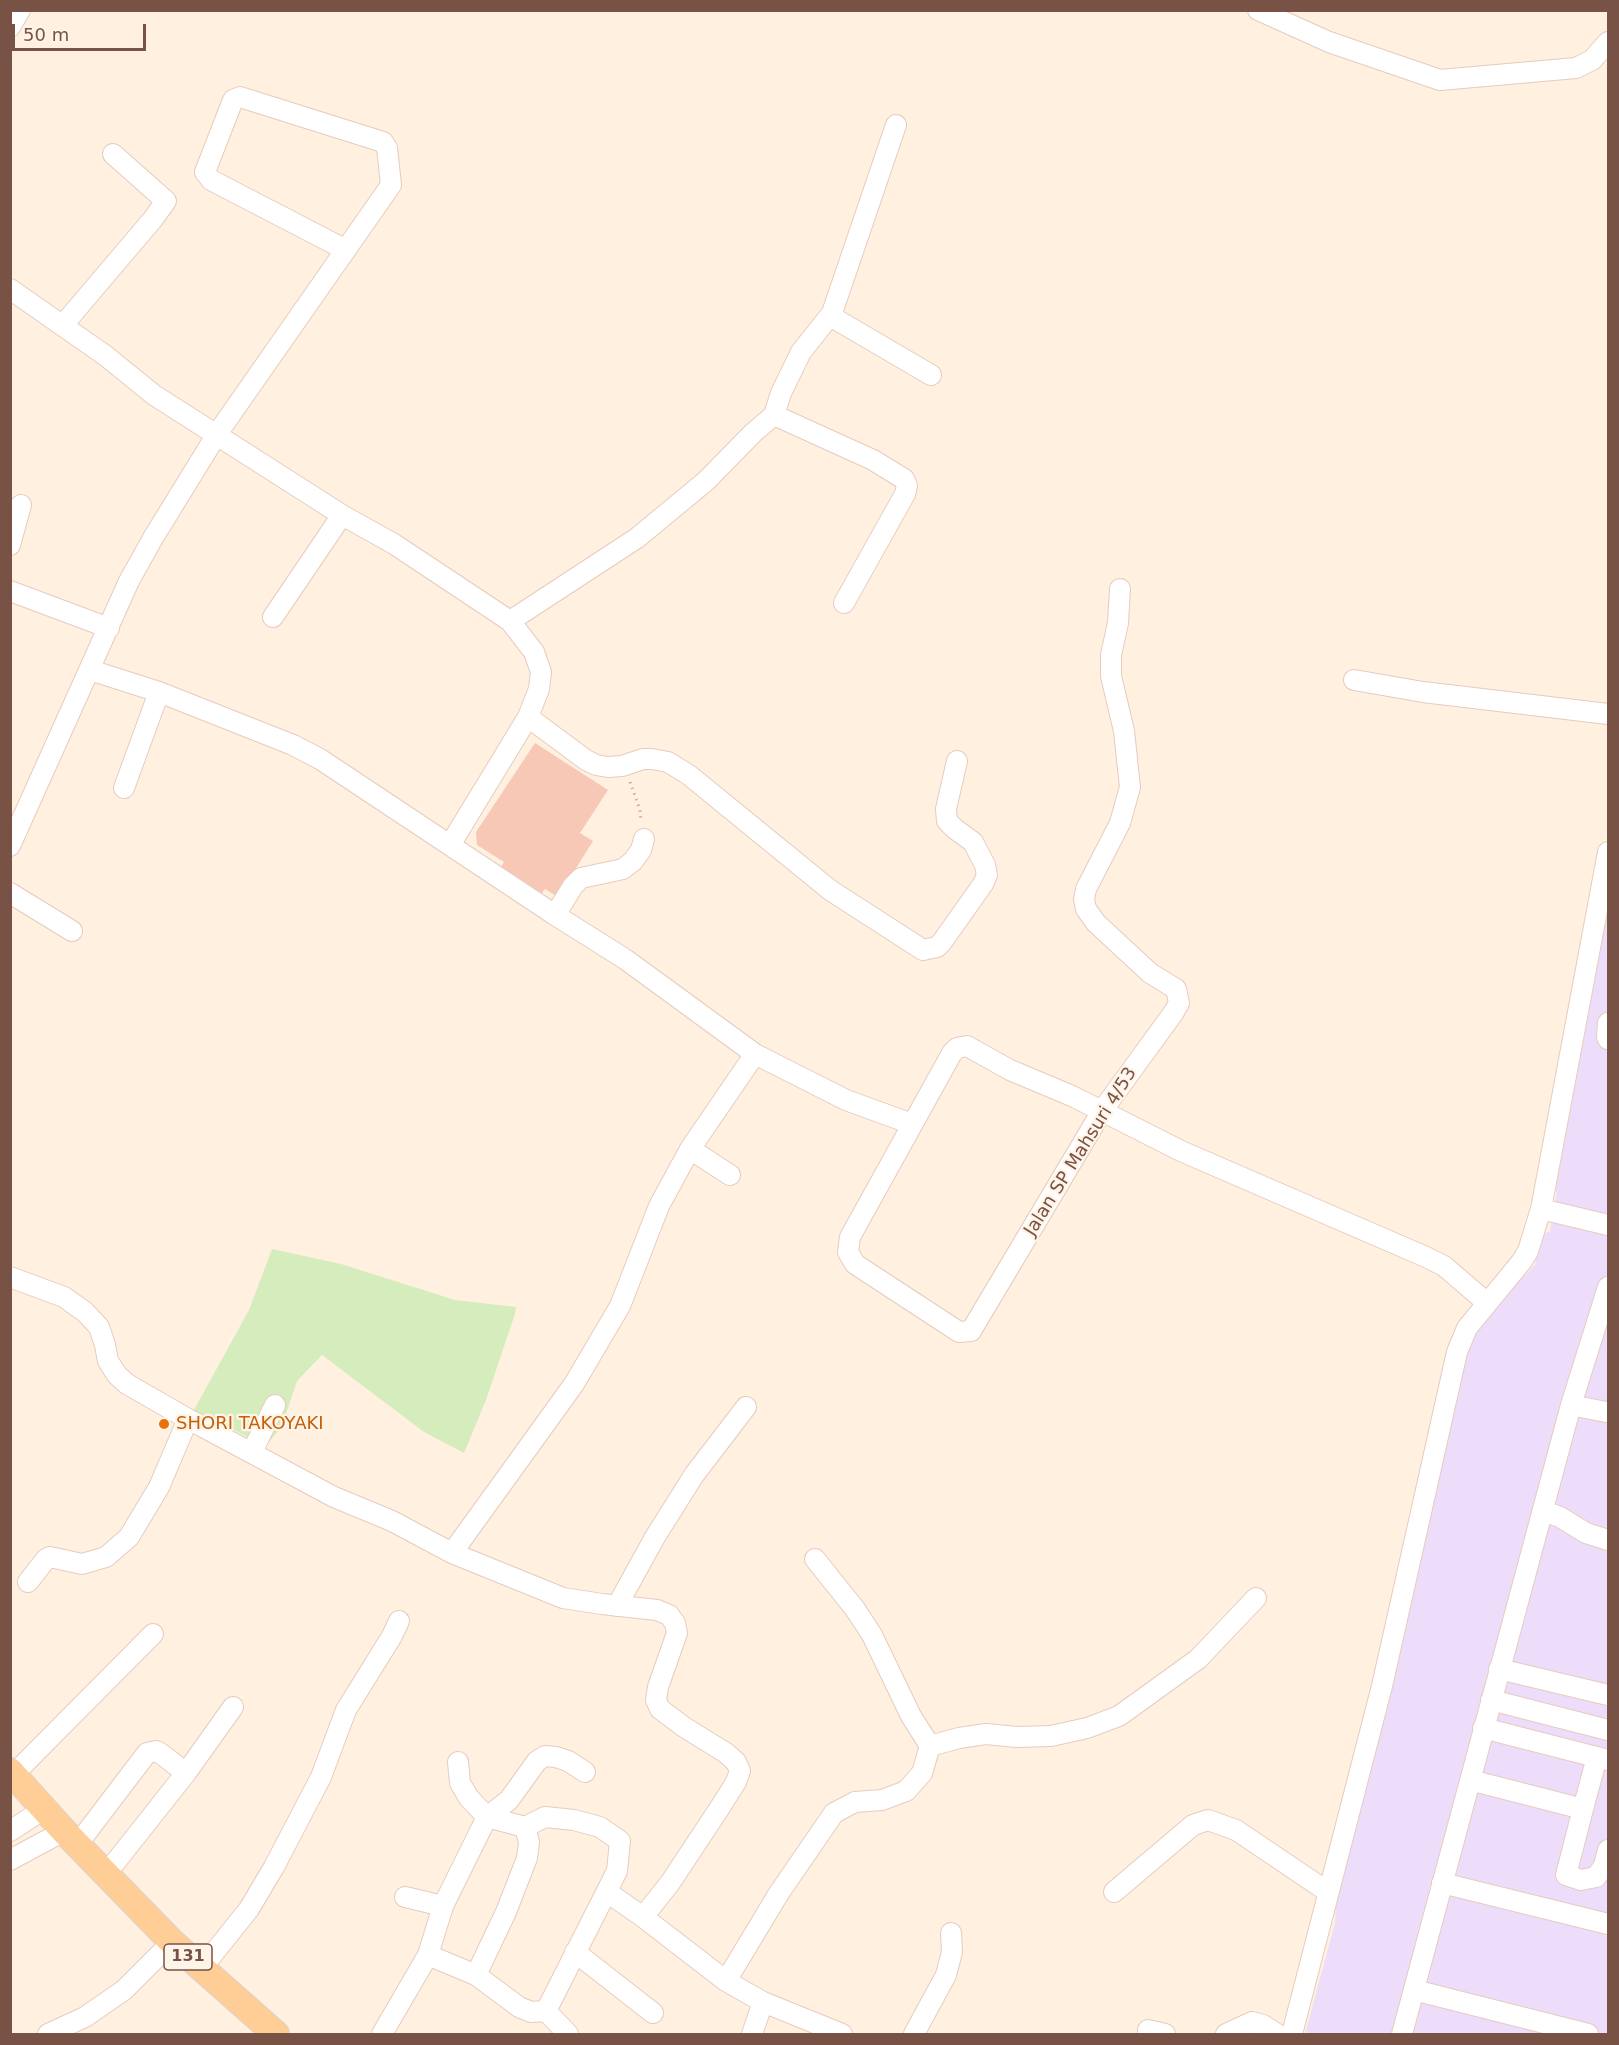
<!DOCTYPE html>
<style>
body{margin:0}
#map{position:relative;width:1619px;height:2045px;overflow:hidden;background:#fff0e0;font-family:"DejaVu Sans",sans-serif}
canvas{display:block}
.frame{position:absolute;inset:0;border:12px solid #785245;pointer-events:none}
.scale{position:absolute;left:12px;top:24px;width:134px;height:27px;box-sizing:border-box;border:3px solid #785245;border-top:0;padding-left:8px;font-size:18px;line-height:21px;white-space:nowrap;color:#785245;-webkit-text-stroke:4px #fff4e8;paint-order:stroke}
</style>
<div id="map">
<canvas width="1619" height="2045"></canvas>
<div class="frame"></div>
<div class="scale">50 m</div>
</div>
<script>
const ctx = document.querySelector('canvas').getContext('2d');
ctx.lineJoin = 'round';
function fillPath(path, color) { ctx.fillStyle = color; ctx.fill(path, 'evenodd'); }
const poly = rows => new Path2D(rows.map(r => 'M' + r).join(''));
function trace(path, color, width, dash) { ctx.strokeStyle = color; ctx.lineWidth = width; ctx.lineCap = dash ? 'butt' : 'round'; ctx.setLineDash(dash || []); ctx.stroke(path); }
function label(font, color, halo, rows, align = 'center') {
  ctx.font = font + ' "DejaVu Sans",sans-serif'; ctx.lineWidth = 4.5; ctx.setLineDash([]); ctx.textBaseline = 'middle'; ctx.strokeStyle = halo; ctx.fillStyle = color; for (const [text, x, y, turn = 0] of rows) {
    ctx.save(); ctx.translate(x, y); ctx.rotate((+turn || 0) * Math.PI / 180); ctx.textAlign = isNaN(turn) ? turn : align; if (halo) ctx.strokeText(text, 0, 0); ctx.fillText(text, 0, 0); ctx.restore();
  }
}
fillPath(poly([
 [1608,891,1608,2034,1305,2034,1335,1923,1336,1898,1465,1349,1480,1321,1535,1265,1540,1236,1550,1231,1557,1193,1549,1183]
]), '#edddfb');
fillPath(poly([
 [272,1249,341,1264,455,1300,516,1307,515,1314,486,1400,464,1453,424,1432,322,1355,297,1381,282,1426,266,1446,194,1410,249,1310]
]), '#d5edbd');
fillPath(poly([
 [535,743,608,790,580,833,593,841,558,897,545,889,540,896,499,870,504,862,477,845,476,832]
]), '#f7c8b5');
const minor = poly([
 [1258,10,1329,42,1440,80,1576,68,1592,60,1608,42],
 [10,27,20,10],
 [10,289,106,356,154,395,342,515,394,544,510,621,534,652,541,672,539,689,528,717,450,845],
 [832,313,837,320,931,375],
 [63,325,153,219,166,201,113,154],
 [774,415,873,460,904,479,907,486,905,494,844,603],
 [10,545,21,505],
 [1120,589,1118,623,1111,655,1111,676,1124,731,1130,787,1120,823,1086,889,1084,899,1086,909,1096,923,1150,973,1176,989,1179,1003,1174,1012,1102,1111,971,1331,959,1332,855,1264,848,1252,850,1237,952,1053,957,1048,967,1046,1010,1070,1072,1096,1102,1111,1181,1151,1426,1257,1444,1266,1486,1302],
 [10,591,109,628],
 [273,617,342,515],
 [510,621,637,538,706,481,753,433,774,415,781,393,801,352,832,313,896,125],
 [90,670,159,692,293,745,320,759,555,915,625,959,755,1054,846,1100,912,1124],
 [1354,680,1423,692,1608,714],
 [528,717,586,760,596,765,608,767,622,766,643,759,652,759,668,762,689,775,830,890,923,950,937,947,942,942,983,884,987,875,985,865,973,842,955,829,947,821,946,809,957,761],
 [124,788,159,692],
 [10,846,129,581,153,538,217,434,391,185,387,148,383,142,240,97,233,100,205,172,211,180,346,250],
 [10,893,72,931],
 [555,915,573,886,581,878,623,869,633,861,641,850,644,839],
 [1608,1023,1607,1037,1608,1039],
 [690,1149,730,1175],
 [1541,1209,1608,1225],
 [10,1277,64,1297,85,1312,99,1327,105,1345,108,1361,117,1375,127,1384,188,1419,334,1497,392,1521,452,1553,563,1598,602,1604,657,1610,669,1615,675,1623,677,1633,658,1687,656,1700,660,1709,684,1727,726,1753,736,1762,740,1771,736,1782,719,1809,670,1883,643,1917],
 [1571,1405,1606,1412],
 [252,1452,275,1405],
 [1543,1511,1560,1517,1586,1533,1608,1540],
 [452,1553,574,1384,620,1306,659,1206,690,1149,755,1054],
 [815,1559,855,1609,872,1635,911,1716,930,1746],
 [28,1582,46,1559,50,1557,82,1564,106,1557,129,1537,159,1487,188,1419],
 [617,1606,655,1537,694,1475,746,1407],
 [1499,1669,1608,1695],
 [1491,1700,1608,1730],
 [1483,1728,1608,1760],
 [458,1762,460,1783,469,1798,487,1817,525,1827,529,1842,527,1858,506,1912,476,1975],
 [14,1774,153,1634],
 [1470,1780,1583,1809,1566,1875,1581,1880,1596,1877,1604,1866,1608,1850],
 [1583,1809,1597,1757],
 [10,1831,44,1809],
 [77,1845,147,1753,156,1751,160,1753,186,1773],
 [10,1860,64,1831],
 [106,1874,186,1773,233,1707],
 [1442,1883,1608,1924],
 [607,1892,643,1917,726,1981,763,2002,842,2034],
 [1114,1892,1193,1825,1208,1820,1236,1830,1328,1892],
 [405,1897,443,1906],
 [575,1952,653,2013],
 [428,1955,476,1975,519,2007,531,2012,546,2011,617,1871,620,1841,600,1827,574,1820,545,1817,525,1827],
 [201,1969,249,1909,274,1867,321,1777,346,1710,392,1636,399,1621],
 [726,1981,779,1893,834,1813,855,1802,882,1800,906,1791,922,1773,930,1746,959,1738,986,1734,1017,1737,1051,1736,1087,1728,1119,1716,1198,1659,1256,1598],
 [1414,1990,1588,2034],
 [546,2011,568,2034],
 [1148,2030,1165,2034],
 [48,2034,85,2017,124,1990,172,1942],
 [382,2034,428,1955,443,1906,487,1817,509,1800,537,1761,545,1756,556,1757,568,1761,585,1772],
 [752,2034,763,2002],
 [914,2034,946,1975,952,1952,951,1933],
 [1226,2034,1252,2022,1263,2025,1277,2034],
 [1292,2034,1382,1686,1457,1352,1467,1328,1522,1261,1528,1251,1541,1209,1608,852],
 [1402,2034,1571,1405,1608,1287]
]);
const major = poly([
 [10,1771,64,1831,172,1942,276,2034]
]);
trace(minor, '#e5ccbe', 22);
trace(major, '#dcd2cf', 28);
trace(poly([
 [630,782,640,810,641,822]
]), '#dbab98', 3, [1.5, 4.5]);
trace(minor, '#fff', 20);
trace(major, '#ffce96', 26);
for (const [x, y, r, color] of [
 [164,1424,6,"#e8710a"]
]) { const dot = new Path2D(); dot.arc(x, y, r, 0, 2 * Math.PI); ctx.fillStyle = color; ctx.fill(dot); trace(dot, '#fff4e8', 2); }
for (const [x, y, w] of [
 [188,1957,48]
]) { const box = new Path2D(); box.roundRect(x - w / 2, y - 13, w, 26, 4.5); ctx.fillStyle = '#fff4e8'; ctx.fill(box); trace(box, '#785245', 1.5); }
label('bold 16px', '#785245', null, [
 ["131",188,1957]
]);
label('18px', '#785245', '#fff4e8', [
 ["Jalan SP Mahsuri 4/53",1081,1152,-58]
]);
label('18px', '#c56008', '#fff4e8', [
 ["SHORI TAKOYAKI",176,1424]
], 'left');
</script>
